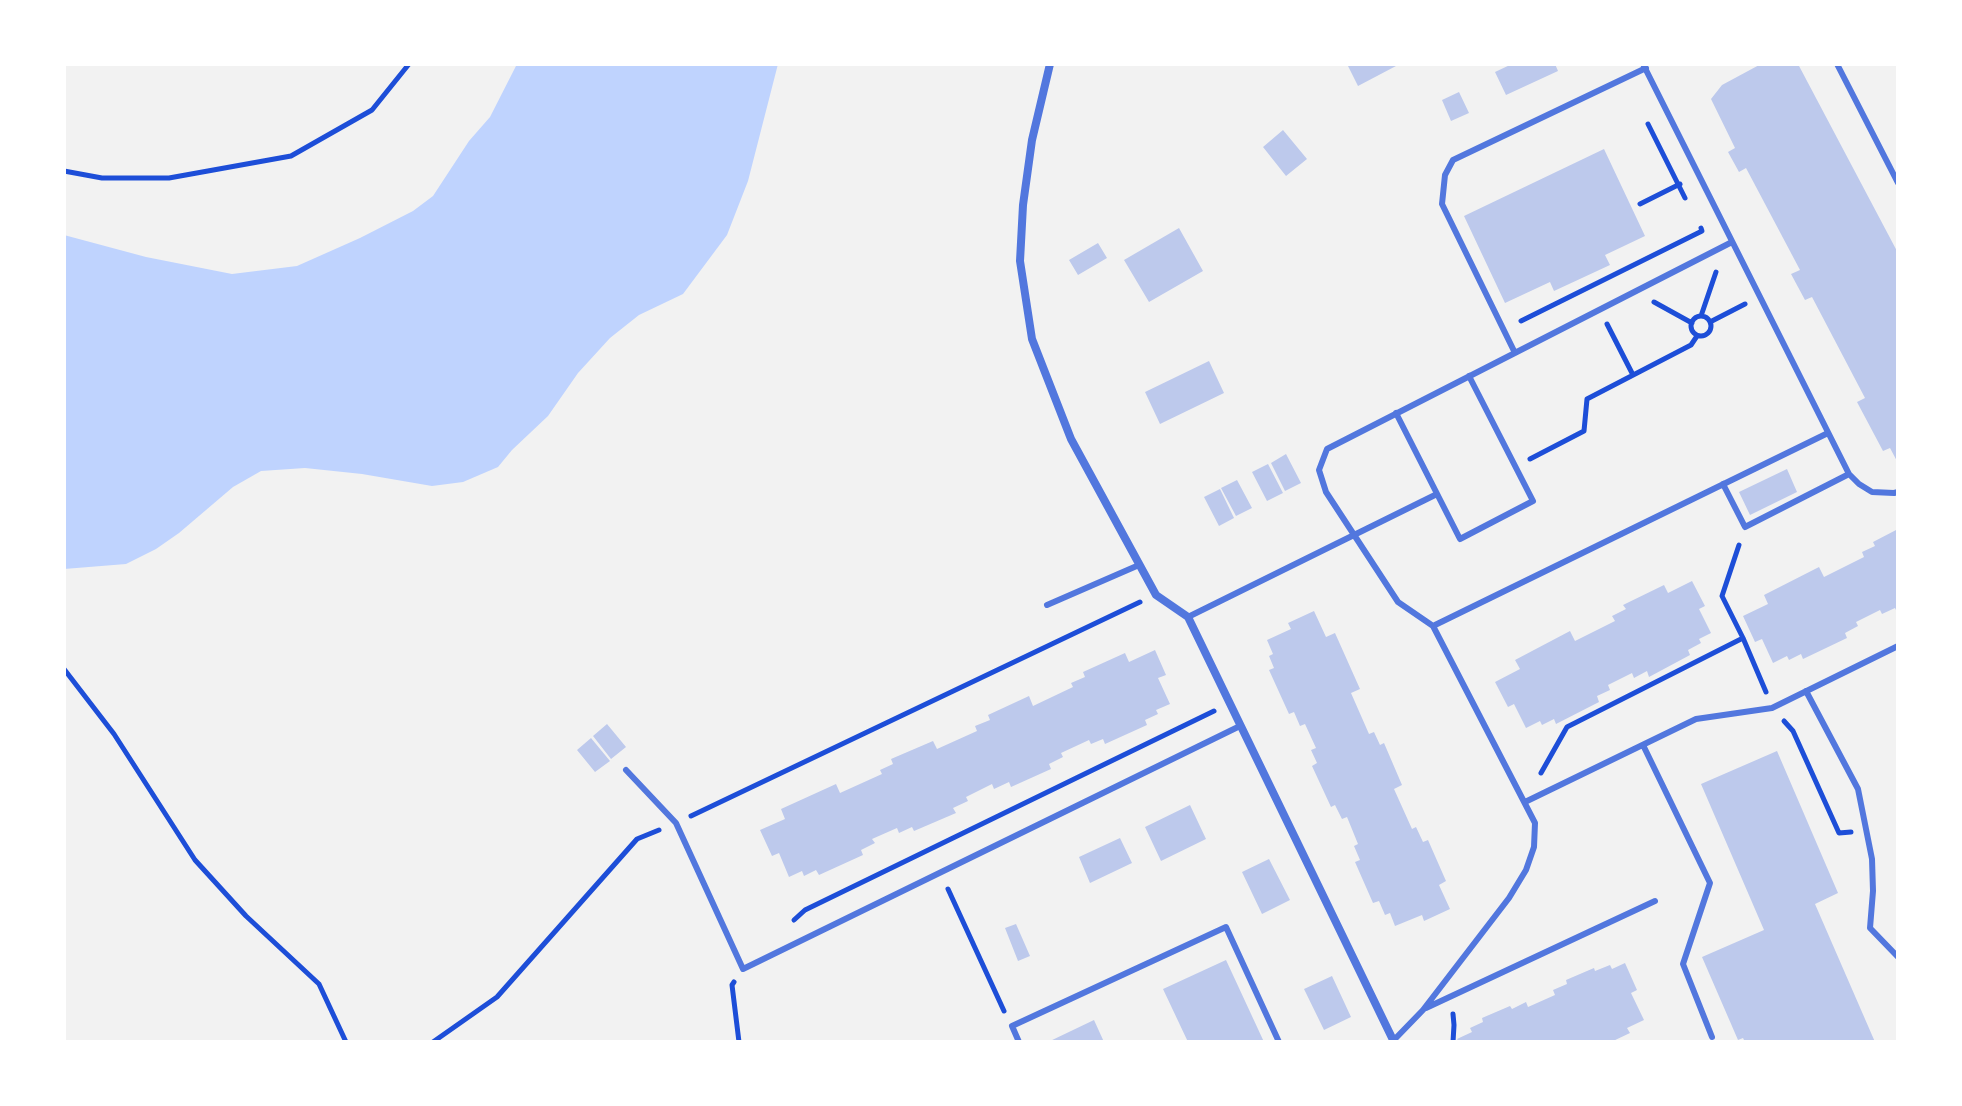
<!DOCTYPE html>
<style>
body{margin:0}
#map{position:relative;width:1962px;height:1106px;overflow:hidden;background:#f2f2f2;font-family:Raleway,sans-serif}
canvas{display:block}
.frame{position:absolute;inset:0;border:66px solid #fff;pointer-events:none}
</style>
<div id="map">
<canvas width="1962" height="1106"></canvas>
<div class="frame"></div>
</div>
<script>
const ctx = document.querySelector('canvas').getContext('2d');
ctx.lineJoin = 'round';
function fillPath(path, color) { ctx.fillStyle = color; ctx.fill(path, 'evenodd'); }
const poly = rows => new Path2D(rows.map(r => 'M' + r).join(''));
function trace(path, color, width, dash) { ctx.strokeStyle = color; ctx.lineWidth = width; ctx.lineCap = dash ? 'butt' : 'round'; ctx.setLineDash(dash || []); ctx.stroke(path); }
fillPath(poly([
 [517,64,778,64,748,181,727,235,683,294,639,315,610,338,578,373,548,416,512,450,498,467,463,482,432,486,362,474,305,468,261,471,233,487,179,533,156,549,126,564,64,569,64,235,146,257,232,274,297,266,360,238,413,211,433,196,469,141,490,117]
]), '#bfd3fe');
fillPath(poly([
 [1347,64,1395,64,1396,66,1358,86],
 [1512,64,1555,64,1558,71,1506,95,1495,72],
 [1761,64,1798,64,1898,253,1898,463,1890,448,1883,451,1857,402,1865,398,1812,297,1805,300,1791,274,1800,270,1746,168,1739,172,1728,152,1735,148,1711,99,1722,85],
 [1459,92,1469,113,1451,121,1442,100],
 [1283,130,1307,159,1286,176,1263,147],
 [1604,149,1645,236,1605,255,1610,265,1554,291,1550,282,1505,303,1464,216],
 [1179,228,1203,271,1149,302,1124,260],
 [1098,243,1107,258,1078,275,1069,260],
 [1209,361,1224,393,1160,424,1145,392],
 [1286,454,1301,483,1285,491,1271,463],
 [1268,464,1283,493,1267,501,1252,472],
 [1787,469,1797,492,1750,515,1739,492],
 [1237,480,1252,508,1236,516,1221,488],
 [1220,489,1234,518,1219,526,1204,497],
 [1898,529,1898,614,1895,608,1882,614,1880,610,1856,622,1858,626,1845,633,1847,638,1803,659,1801,654,1789,660,1787,656,1773,663,1762,639,1755,642,1743,616,1768,604,1764,595,1819,567,1824,577,1864,557,1862,552,1875,546,1873,542],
 [1692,581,1705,606,1699,609,1711,633,1699,639,1701,643,1688,650,1690,655,1649,677,1647,671,1634,678,1632,673,1608,685,1610,690,1597,696,1599,702,1556,724,1554,719,1542,725,1540,721,1526,728,1514,704,1508,707,1495,682,1520,669,1515,660,1570,631,1575,641,1615,621,1612,616,1626,609,1623,605,1664,585,1668,593],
 [1314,611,1326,637,1335,633,1360,689,1351,693,1369,734,1374,732,1380,745,1384,743,1402,785,1394,789,1412,829,1416,827,1423,842,1428,840,1446,881,1439,885,1450,909,1424,921,1422,915,1395,926,1390,913,1385,915,1379,901,1373,903,1355,862,1360,860,1354,846,1358,844,1347,817,1342,819,1335,805,1331,807,1312,766,1317,763,1311,750,1316,748,1305,724,1300,726,1294,712,1289,714,1269,670,1274,668,1269,656,1273,654,1267,640,1291,629,1288,623],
 [1155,650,1166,675,1158,678,1170,704,1156,710,1158,714,1145,720,1147,725,1105,744,1103,739,1091,744,1089,740,1061,753,1063,757,1049,764,1051,769,1011,787,1009,782,994,789,992,784,966,797,968,801,953,808,956,813,914,831,912,827,899,833,897,828,872,839,875,843,861,850,863,855,819,875,816,870,804,876,802,871,789,877,779,853,772,856,760,830,785,819,781,809,836,784,840,793,882,774,880,770,893,764,891,759,933,741,937,749,977,731,975,726,990,720,988,715,1029,696,1033,706,1073,687,1071,683,1085,677,1083,672,1125,653,1129,662],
 [607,724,626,747,611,759,593,736],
 [591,738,610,761,595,772,577,750],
 [1777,751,1838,893,1815,904,1875,1042,1745,1042,1743,1038,1738,1040,1702,957,1764,930,1701,784],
 [1190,805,1206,839,1161,861,1145,827],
 [1120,838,1132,863,1090,883,1079,857],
 [1269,859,1290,900,1262,914,1242,872],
 [1016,924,1030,956,1018,961,1005,928],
 [1226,960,1264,1042,1188,1042,1163,989],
 [1625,963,1637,990,1631,993,1644,1020,1627,1028,1630,1033,1611,1042,1459,1042,1457,1039,1472,1032,1470,1028,1483,1022,1482,1018,1510,1006,1512,1009,1526,1002,1528,1007,1555,995,1553,990,1567,984,1566,980,1594,968,1595,971,1610,965,1612,969],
 [1332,976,1351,1017,1324,1030,1304,989],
 [1094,1020,1104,1042,1048,1042]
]), '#bdc9ec');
trace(poly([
 [1648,124,1685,198],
 [64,171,102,178,169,178,291,156,372,110,409,64],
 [1640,204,1680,184],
 [1654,302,1692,323],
 [1701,316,1716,272],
 '1691 326a10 10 0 1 1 20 0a10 10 0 1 1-20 0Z',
 [1521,321,1702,231,1701,228],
 [1710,322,1745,304],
 [1607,324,1633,375],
 [1530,459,1584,431,1587,399,1691,345,1697,336],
 [1743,638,1766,692],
 [64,669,114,734,195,860,246,916,319,984,346,1042],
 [1784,721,1793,731,1839,833,1851,832],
 [1541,773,1567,727,1743,638,1722,596,1739,545],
 [691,816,1140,602],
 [948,889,1004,1011],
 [794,920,805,910,1214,711],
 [734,982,732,985,739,1042],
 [1453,1014,1454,1025,1453,1042],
 [433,1042,497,997,637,839,659,830]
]), '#1d4ed8', 5);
trace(poly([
 [1643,64,1849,474,1859,484,1872,492,1894,493,1898,492],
 [1837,64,1898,183],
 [1515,353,1442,204,1445,175,1453,160,1646,68],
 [1396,413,1460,539,1533,501,1469,376],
 [1723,484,1745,527,1849,474],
 [1047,605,1139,565],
 [1188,617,1437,494],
 [1433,626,1828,433],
 [1806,691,1858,789,1872,859,1873,891,1870,928,1898,957],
 [1643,745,1710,883,1683,964,1712,1037],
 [626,770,676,823,743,969,1240,726],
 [1525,802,1696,719,1772,708,1898,646],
 [1426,1008,1655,901],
 [1393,1041,1423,1010,1509,898,1526,870,1534,847,1535,823,1433,626,1398,602,1326,492,1319,470,1327,449,1732,242],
 [1019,1042,1012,1026,1226,927,1279,1042]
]), '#5277de', 6);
trace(poly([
 [1050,64,1032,140,1023,205,1020,261,1032,339,1071,439,1156,595,1188,617,1394,1042]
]), '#5277de', 8);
</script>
